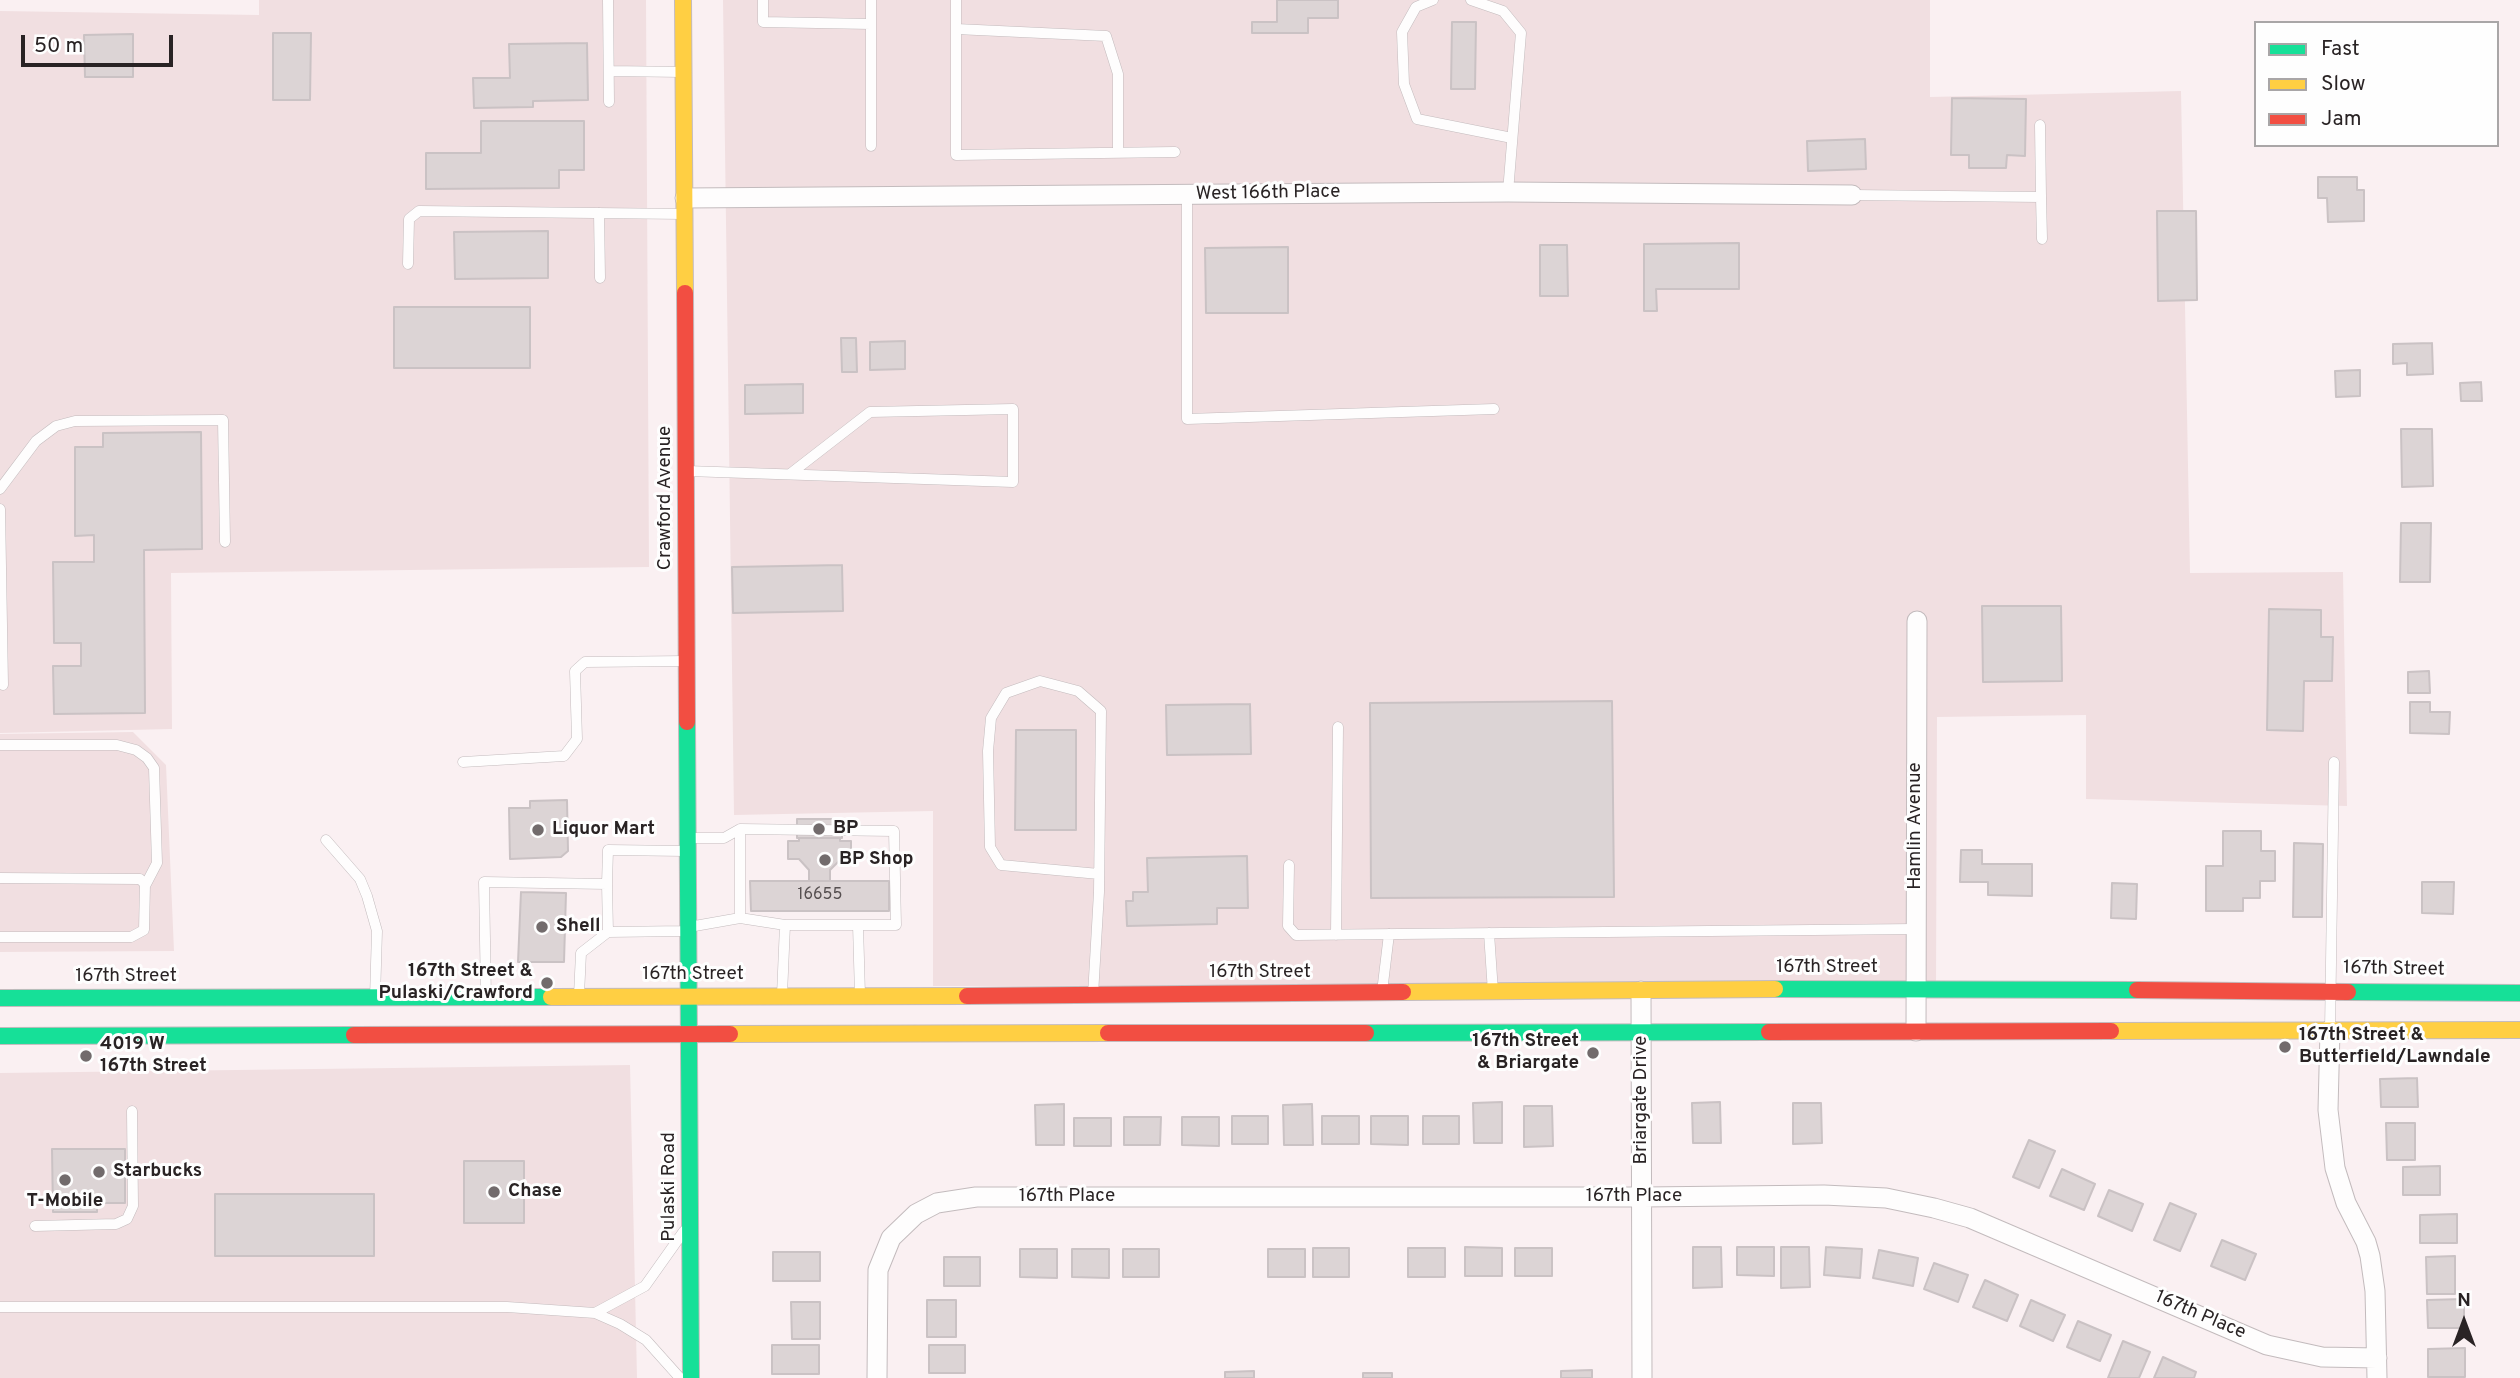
<!DOCTYPE html>
<style>
body{margin:0}
#map{position:relative;width:2520px;height:1378px;overflow:hidden;background:#faf0f2;font-family:Overpass,sans-serif}
canvas{display:block}
.legend{position:absolute;left:2254px;top:21px;width:245px;height:126px;box-sizing:border-box;background:#fefefe;border:2px solid #a9a6a7;margin:0;padding:9px 12px;list-style:none;font-size:21px;color:#292324}
.legend li{display:flex;align-items:center;gap:14px;height:35px}
.legend b{width:35px;border:2px solid #a9a6a7}
.north{position:absolute;left:2429px;top:1287px;width:70px;height:70px;-webkit-text-stroke:5px #fefefe;paint-order:stroke;rotate:0deg;font-size:19px;font-weight:700;line-height:28px;text-align:center;color:#292324}
.north::after{content:'';display:block;margin:auto;width:24px;height:32px;background:#292324;clip-path:polygon(50% 0,100% 100%,50% 72%,0 100%)}
.scale{position:absolute;left:21px;top:35px;width:152px;height:32px;box-sizing:border-box;border:4px solid #292324;border-top:0;padding-left:9px;font-size:21px;line-height:24px;white-space:nowrap;color:#292324;-webkit-text-stroke:5px #fefefe;paint-order:stroke}
</style>
<div id="map">
<canvas width="2520" height="1378"></canvas>
<ul class="legend">
<li><b style="height:9px;background:#16e098"></b>Fast</li>
<li><b style="height:9px;background:#ffcf43"></b>Slow</li>
<li><b style="height:9px;background:#f24e42"></b>Jam</li>
</ul>
<div class="north">N</div>
<div class="scale">50 m</div>
</div>
<script>
const ctx = document.querySelector('canvas').getContext('2d');
ctx.lineJoin = 'round';
function fillPath(path, color) { ctx.fillStyle = color; ctx.fill(path, 'evenodd'); }
const poly = rows => new Path2D(rows.map(r => 'M' + r).join(''));
function trace(path, color, width, dash) { ctx.strokeStyle = color; ctx.lineWidth = width; ctx.lineCap = dash ? 'butt' : 'round'; ctx.setLineDash(dash || []); ctx.stroke(path); }
function label(font, color, halo, rows, align = 'center') {
  ctx.font = font + ' Overpass,sans-serif'; ctx.lineWidth = 6; ctx.setLineDash([]); ctx.textBaseline = 'middle'; ctx.strokeStyle = halo; ctx.fillStyle = color; for (const [text, x, y, turn = 0] of rows) {
    ctx.save(); ctx.translate(x, y); ctx.rotate((+turn || 0) * Math.PI / 180); ctx.textAlign = isNaN(turn) ? turn : align; if (halo) ctx.strokeText(text, 0, 0); ctx.fillText(text, 0, 0); ctx.restore();
  }
}
fillPath(poly([
 [259,0,646,0,649,567,171,573,172,729,0,733,0,11,259,15],
 [723,0,1930,0,1930,97,2181,91,2190,573,2343,572,2347,806,2086,799,2086,715,1937,717,1936,985,933,986,933,811,734,815],
 [133,732,166,765,174,951,0,952,0,734],
 [630,1065,637,1378,0,1378,0,1073]
]), '#f1dfe1');
const building = poly([
 [1277,0,1338,0,1338,18,1308,18,1308,33,1252,33,1252,22,1277,22,1277,0],
 [1452,22,1476,22,1475,89,1451,89,1452,22],
 [273,33,311,33,310,100,273,100,273,33],
 [133,34,133,77,85,77,84,35,133,34],
 [587,43,588,100,533,101,533,107,474,108,473,78,510,78,509,44,587,43],
 [1952,98,2026,99,2025,156,2007,155,2006,168,1969,168,1969,155,1951,155,1952,98],
 [481,121,584,121,584,170,559,170,559,188,426,189,426,153,481,153,481,121],
 [1865,139,1866,169,1808,171,1807,141,1865,139],
 [2318,177,2357,177,2357,190,2364,190,2364,221,2328,222,2327,198,2318,198,2318,177],
 [2157,211,2196,211,2197,300,2158,301,2157,211],
 [548,231,548,278,455,279,454,232,548,231],
 [1739,243,1739,289,1656,289,1657,311,1644,311,1644,244,1739,243],
 [1540,245,1567,245,1568,296,1540,296,1540,245],
 [1288,247,1288,313,1206,313,1205,248,1288,247],
 [394,307,530,307,530,368,394,368,394,307],
 [841,338,856,338,857,372,842,372,841,338],
 [905,341,905,369,870,370,870,342,905,341],
 [2432,343,2433,374,2407,375,2407,363,2393,364,2393,344,2432,343],
 [2360,370,2360,396,2336,397,2335,371,2360,370],
 [2481,382,2482,401,2461,401,2460,383,2481,382],
 [803,384,803,413,745,414,745,385,803,384],
 [2401,429,2432,429,2433,486,2402,487,2401,429],
 [201,432,202,549,144,550,145,713,54,714,53,666,81,666,81,643,54,643,53,562,94,562,94,535,75,536,75,447,103,447,103,433,201,432],
 [2401,523,2431,523,2430,582,2400,582,2401,523],
 [842,565,843,611,733,613,732,567,842,565],
 [1982,606,2061,606,2062,681,1983,682,1982,606],
 [2269,609,2321,610,2321,637,2333,637,2332,681,2304,681,2303,731,2267,730,2269,609],
 [2429,671,2430,693,2408,693,2408,672,2429,671],
 [1612,701,1614,897,1371,898,1370,703,1612,701],
 [2410,702,2430,702,2430,712,2450,712,2449,734,2410,733,2410,702],
 [1250,704,1251,754,1167,755,1166,705,1250,704],
 [1016,730,1076,730,1076,830,1015,830,1016,730],
 [567,800,568,851,561,857,510,859,509,808,530,808,530,801,567,800],
 [797,819,842,819,842,838,797,838,797,819],
 [2223,831,2261,831,2261,851,2275,851,2275,881,2260,881,2260,898,2243,898,2243,911,2206,911,2206,866,2223,866,2223,831],
 [799,838,840,838,840,841,851,841,851,860,840,860,830,870,830,881,809,881,809,870,799,859,788,859,788,841,799,841,799,838],
 [2294,843,2323,844,2322,917,2293,917,2294,843],
 [1961,850,1982,850,1982,864,2032,864,2032,896,1988,895,1988,882,1960,882,1961,850],
 [1247,856,1248,908,1217,908,1217,924,1127,926,1126,901,1133,901,1133,892,1148,892,1147,858,1247,856],
 [750,881,889,881,889,911,751,911,750,881],
 [2422,882,2454,882,2453,914,2422,913,2422,882],
 [2112,883,2137,884,2136,919,2111,918,2112,883],
 [521,892,566,893,564,962,518,962,521,892],
 [2417,1078,2418,1107,2381,1107,2380,1079,2417,1078],
 [1502,1102,1502,1143,1474,1143,1473,1103,1502,1102],
 [1720,1102,1721,1143,1693,1143,1692,1103,1720,1102],
 [1793,1103,1821,1103,1822,1143,1793,1144,1793,1103],
 [1064,1104,1064,1145,1036,1145,1035,1105,1064,1104],
 [1312,1104,1313,1145,1284,1145,1283,1105,1312,1104],
 [1524,1106,1552,1106,1553,1146,1524,1147,1524,1106],
 [1232,1116,1268,1116,1268,1144,1232,1144,1232,1116],
 [1322,1116,1359,1116,1359,1144,1322,1144,1322,1116],
 [1371,1116,1408,1116,1408,1145,1371,1144,1371,1116],
 [1423,1116,1459,1116,1459,1144,1423,1144,1423,1116],
 [1124,1117,1161,1117,1160,1145,1124,1145,1124,1117],
 [1182,1117,1219,1117,1219,1146,1182,1145,1182,1117],
 [1074,1118,1111,1118,1111,1146,1074,1146,1074,1118],
 [2386,1123,2415,1123,2415,1160,2387,1160,2386,1123],
 [2029,1140,2055,1151,2039,1188,2013,1177,2029,1140],
 [52,1149,125,1149,125,1203,97,1203,97,1212,53,1212,52,1149],
 [464,1161,524,1161,524,1223,464,1223,464,1161],
 [2440,1166,2440,1195,2403,1195,2403,1167,2440,1166],
 [2062,1169,2095,1184,2084,1210,2050,1196,2062,1169],
 [2109,1190,2143,1204,2132,1231,2098,1216,2109,1190],
 [215,1194,374,1194,374,1256,215,1256,215,1194],
 [2170,1203,2196,1214,2180,1251,2154,1240,2170,1203],
 [2457,1214,2457,1243,2420,1243,2420,1215,2457,1214],
 [2222,1240,2256,1254,2245,1280,2211,1266,2222,1240],
 [1465,1247,1502,1248,1502,1276,1465,1276,1465,1247],
 [1693,1247,1721,1247,1722,1287,1693,1288,1693,1247],
 [1737,1247,1774,1247,1774,1276,1737,1275,1737,1247],
 [1781,1247,1809,1247,1810,1287,1781,1288,1781,1247],
 [1826,1247,1862,1249,1860,1278,1824,1275,1826,1247],
 [1313,1248,1349,1248,1349,1277,1313,1277,1313,1248],
 [1408,1248,1445,1248,1445,1277,1408,1277,1408,1248],
 [1515,1248,1552,1248,1552,1276,1515,1276,1515,1248],
 [1020,1249,1057,1249,1057,1278,1020,1277,1020,1249],
 [1072,1249,1109,1249,1109,1278,1072,1277,1072,1249],
 [1123,1249,1159,1249,1159,1277,1123,1277,1123,1249],
 [1268,1249,1305,1249,1305,1277,1268,1277,1268,1249],
 [1879,1250,1918,1258,1913,1286,1873,1278,1879,1250],
 [773,1252,820,1252,820,1281,773,1281,773,1252],
 [2455,1256,2455,1294,2427,1294,2426,1257,2455,1256],
 [944,1257,980,1257,980,1286,944,1286,944,1257],
 [1934,1263,1968,1275,1958,1302,1924,1289,1934,1263],
 [1985,1280,2018,1295,2007,1321,1973,1307,1985,1280],
 [2464,1299,2464,1328,2428,1328,2427,1300,2464,1299],
 [927,1300,956,1300,956,1337,927,1337,927,1300],
 [2031,1300,2065,1315,2053,1341,2020,1326,2031,1300],
 [791,1302,820,1302,820,1339,792,1339,791,1302],
 [2078,1321,2111,1335,2100,1361,2067,1347,2078,1321],
 [2123,1341,2150,1352,2139,1378,2108,1378,2123,1341],
 [772,1345,819,1345,819,1374,772,1374,772,1345],
 [929,1345,965,1345,965,1373,929,1373,929,1345],
 [2465,1348,2465,1377,2428,1377,2428,1349,2465,1348],
 [2163,1357,2196,1372,2194,1378,2154,1378,2163,1357],
 [1592,1370,1592,1378,1561,1378,1561,1371,1592,1370],
 [1254,1371,1254,1378,1225,1378,1225,1372,1254,1371],
 [1363,1373,1392,1373,1392,1378,1363,1378,1363,1373]
]);
fillPath(building, '#dcd4d5');
trace(building, '#cac2c4', 2);
const lane = poly([
 [608,0,609,102],
 [763,0,763,22,871,24],
 [956,0,956,155,1175,152],
 [1433,0,1416,7,1402,32,1404,84,1417,119,1512,138],
 [1471,0,1503,11,1521,33,1508,192],
 [956,29,1106,36,1118,74,1118,153],
 [609,71,682,72],
 [871,146,871,0],
 [1187,195,1187,419,1494,409],
 [1852,195,2041,197,2040,125],
 [2041,197,2042,239],
 [599,213,600,278],
 [408,264,409,219,419,211,683,214],
 [687,471,1013,482,1013,409,870,412,790,474],
 [0,489,36,441,56,426,75,421,223,420,225,542],
 [0,509,3,685],
 [0,745,117,745,136,750,147,758,154,768,157,863,145,886],
 [463,762,564,756,577,739,575,671,585,662,687,661],
 [326,840,360,879,367,896,377,931,375,998],
 [1289,865,1288,926,1296,935,1916,929],
 [0,878,140,879,145,884,144,930,131,937,0,937],
 [607,884,608,932,685,931],
 [740,918,740,829],
 [858,925,860,995],
 [689,927,740,918,785,925,896,925,894,831,740,829,724,838,689,838],
 [1489,933,1493,992],
 [1336,935,1338,727],
 [1382,992,1389,934],
 [579,995,581,953,608,932],
 [782,995,785,925],
 [1093,995,1099,892,1101,711,1078,691,1040,681,1006,693,991,718,988,751,990,847,1001,865,1099,874],
 [486,997,484,882,607,884,608,850,685,851],
 [2330,1030,2334,762],
 [35,1226,116,1224,127,1219,133,1206,132,1111],
 [0,1307,507,1307,595,1313,620,1324,646,1340,680,1378],
 [595,1313,645,1286,684,1231]
]);
const street = poly([
 [685,198,1508,192,1852,195],
 [1641,991,1642,1378],
 [2330,1030,2328,1110,2335,1168,2346,1203,2366,1242,2370,1256,2375,1291,2377,1378],
 [1916,1031,1917,621],
 [877,1378,878,1270,891,1238,916,1214,937,1203,976,1197,1643,1197,1824,1195,1886,1198,1934,1208,1970,1218,2267,1345,2322,1357,2377,1358]
]);
const fast = poly([
 [687,722,691,1378],
 [1775,989,2137,990],
 [2348,992,2520,993],
 [0,998,551,997],
 [1366,1033,1769,1032],
 [0,1036,354,1035]
]);
const slow = poly([
 [683,0,685,293],
 [1403,992,1775,989],
 [551,997,967,996],
 [2111,1031,2520,1030],
 [730,1034,1108,1033]
]);
const jam = poly([
 [685,293,687,722],
 [2137,990,2348,992],
 [967,996,1403,992],
 [1769,1032,2111,1031],
 [1108,1033,1366,1033],
 [354,1035,730,1034]
]);
trace(lane, '#c3bbbd', 11);
trace(street, '#c3bbbd', 21);
trace(fast, '#c3bbbd', 18);
trace(slow, '#c3bbbd', 18);
trace(jam, '#c3bbbd', 18);
trace(lane, '#fefdfd', 10);
trace(street, '#fefdfd', 19);
trace(fast, '#16e098', 16);
trace(slow, '#ffcf43', 16);
trace(jam, '#f24e42', 16);
for (const [x, y, r, color] of [
 [819,829,7,"#726b6c"],
 [538,830,7,"#726b6c"],
 [825,860,7,"#726b6c"],
 [542,927,7,"#726b6c"],
 [547,983,7,"#726b6c"],
 [2285,1047,7,"#726b6c"],
 [1593,1053,7,"#726b6c"],
 [86,1056,7,"#726b6c"],
 [99,1172,7,"#726b6c"],
 [65,1180,7,"#726b6c"],
 [494,1192,7,"#726b6c"]
]) { const dot = new Path2D(); dot.arc(x, y, r, 0, 2 * Math.PI); ctx.fillStyle = color; ctx.fill(dot); trace(dot, '#fefefe', 2.5); }
label('16px', '#564f50', null, [
 ["16655",820,896]
]);
label('19px', '#292324', '#fefefe', [
 ["West 166th Place",1268,194,-1],
 ["Crawford Avenue",666,498,-90],
 ["Hamlin Avenue",1916,826,-90],
 ["167th Street",1827,968],
 ["167th Street",2394,970,1],
 ["167th Street",1260,973],
 ["167th Street",693,975],
 ["167th Street",126,977],
 ["Briargate Drive",1642,1100,-90],
 ["Pulaski Road",670,1187,-90],
 ["167th Place",1067,1197],
 ["167th Place",1634,1197],
 ["167th Place",2200,1316,23]
]);
label('bold 19px', '#292324', '#fefefe', [
 ["BP",833,829],
 ["Liquor Mart",552,830],
 ["BP Shop",839,860],
 ["Shell",556,927],
 ["167th Street &",533,972,"right"],
 ["Pulaski/Crawford",533,994,"right"],
 ["167th Street &",2299,1036],
 ["Butterfield/Lawndale",2299,1058],
 ["167th Street",1579,1042,"right"],
 ["& Briargate",1579,1064,"right"],
 ["4019 W",100,1045],
 ["167th Street",100,1067],
 ["Starbucks",113,1172],
 ["Chase",508,1192],
 ["T-Mobile",65,1202,"center"]
], 'left');
</script>
